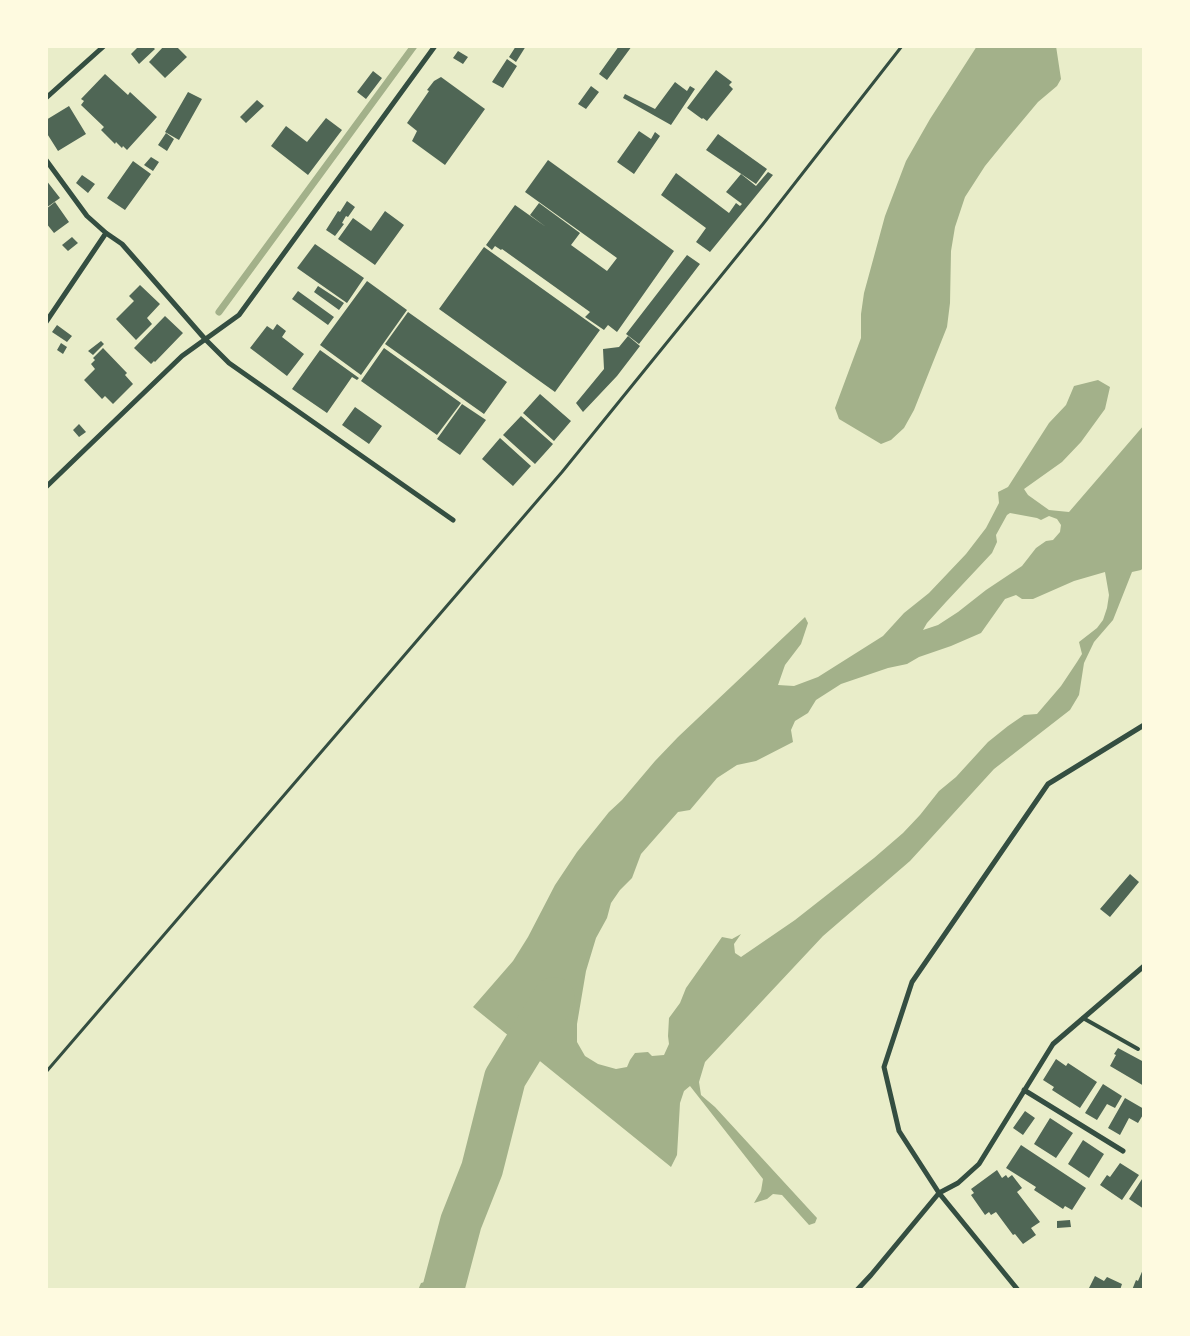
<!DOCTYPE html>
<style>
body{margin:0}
#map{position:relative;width:1190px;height:1336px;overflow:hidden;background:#e9edc9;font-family:"Work Sans",sans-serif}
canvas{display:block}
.frame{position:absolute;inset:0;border:48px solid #fefae0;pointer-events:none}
</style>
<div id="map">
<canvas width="1190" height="1336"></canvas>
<div class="frame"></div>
</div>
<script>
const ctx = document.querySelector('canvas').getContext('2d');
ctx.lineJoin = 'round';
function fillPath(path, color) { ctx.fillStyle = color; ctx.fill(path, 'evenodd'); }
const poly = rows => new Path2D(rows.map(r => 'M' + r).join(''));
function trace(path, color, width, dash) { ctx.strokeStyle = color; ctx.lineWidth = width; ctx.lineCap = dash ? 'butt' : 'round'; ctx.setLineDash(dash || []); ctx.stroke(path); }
fillPath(poly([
 [977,46,1056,46,1061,79,1057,86,1038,102,1007,139,985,166,965,197,955,227,951,251,950,303,947,327,914,410,904,428,891,440,881,444,839,419,835,408,861,338,861,314,864,293,885,216,906,161,930,119],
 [1098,380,1110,387,1105,409,1081,442,1062,462,1024,489,1028,495,1049,510,1069,512,1144,425,1144,567,1141,570,1132,572,1113,620,1094,642,1084,663,1079,695,1070,710,994,769,910,861,823,936,705,1062,699,1082,701,1095,715,1107,817,1218,815,1223,809,1225,782,1195,773,1194,767,1199,754,1203,761,1191,763,1179,690,1086,684,1091,680,1103,677,1155,671,1167,473,1007,513,961,528,937,555,885,577,852,609,812,622,800,655,761,678,737,805,617,808,623,801,644,785,665,778,685,794,686,818,677,883,636,904,613,929,593,966,554,986,528,999,503,998,492,1008,487,1049,423,1066,405,1074,386],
 [1010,513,1037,518,1041,520,1049,516,1057,519,1061,525,1060,532,1053,540,1046,541,1036,548,1022,566,986,590,958,612,938,625,923,630,927,623,946,602,992,553,997,542,996,535,1007,515],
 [1105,572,1109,595,1107,608,1103,620,1097,628,1079,642,1082,654,1077,662,1061,686,1037,714,1024,715,1008,726,988,742,956,777,939,791,920,815,903,833,874,858,795,920,741,957,735,953,734,944,741,934,732,939,722,937,686,988,680,1003,669,1018,668,1036,669,1044,664,1055,652,1056,648,1052,635,1053,630,1060,627,1067,616,1069,598,1064,585,1056,577,1042,577,1024,586,971,596,938,607,918,611,903,620,890,632,878,641,854,678,812,690,810,717,778,737,765,756,761,793,742,791,730,795,721,808,713,816,700,841,684,888,668,907,664,919,657,951,646,981,633,1005,599,1016,595,1022,599,1033,599,1074,581],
 [465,1271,460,1290,418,1290,421,1283]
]), '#a3b18a');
trace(poly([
 [219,312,414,46]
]), '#a3b18a', 7);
trace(poly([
 [443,1290,461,1222,482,1169,505,1078,554,998]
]), '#a3b18a', 42);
fillPath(poly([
 [139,46,152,46,155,49,139,64,131,54],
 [164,46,176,46,187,57,165,78,149,62],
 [516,46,526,46,516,62,509,57],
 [619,46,632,46,607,80,599,74],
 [458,51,468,57,463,64,453,58],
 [507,59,517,66,503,88,492,82],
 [716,70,732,82,729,85,733,89,707,121,703,118,702,119,687,108],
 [373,71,382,78,366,99,357,92],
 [105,74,128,95,130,92,157,117,127,150,123,146,122,148,116,142,115,144,101,130,104,127,81,105,84,101,81,99],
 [441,77,485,109,445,165,412,141,417,131,407,123,429,91,427,90,434,81],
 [675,82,687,91,690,86,695,89,671,125,623,98,625,94,655,109],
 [591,86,599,92,586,109,578,104],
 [188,92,202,99,179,140,165,132],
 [257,100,264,106,246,123,240,117],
 [69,106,86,134,58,151,46,132,46,120],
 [326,118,342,130,308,175,271,146,286,126,307,142],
 [639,131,651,139,655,132,660,136,634,174,617,162],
 [166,133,174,139,167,151,158,145],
 [718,134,767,169,756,184,706,150],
 [151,157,159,162,153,171,144,165],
 [548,160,674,251,617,332,608,325,604,330,585,317,590,312,502,249,501,250,495,246,492,250,486,245,515,205,546,227,530,215,539,203,580,233,571,245,607,271,617,258,525,192],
 [133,161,151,174,125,210,107,198],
 [768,172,773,175,710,252,696,242,706,228,661,195,676,173,729,213,736,203,740,206,742,204,726,192,741,174,756,186],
 [82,175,95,184,88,193,76,183],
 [46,180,60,198,46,208],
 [347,201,355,207,348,217,346,216,342,223,344,224,335,236,326,230,338,211,340,212],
 [55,202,69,222,54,233,46,223,46,209],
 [385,211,404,225,375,265,338,239,353,218,371,231],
 [72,237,78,243,68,251,62,245],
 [315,244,364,278,347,303,297,268],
 [484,247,600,330,555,392,439,309],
 [687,255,700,264,639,344,626,334],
 [367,281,407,310,361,375,320,345],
 [140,285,160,304,147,318,152,324,136,340,116,319,134,301,129,296],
 [318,286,344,303,339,310,314,292],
 [298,291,334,317,328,325,292,299],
 [408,312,507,382,484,414,385,344],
 [165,316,183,333,155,362,154,361,151,364,134,348],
 [277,324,286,331,282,337,304,354,287,376,250,348,267,326,273,330],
 [57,325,72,336,67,342,52,332],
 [628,336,640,346,617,376,583,412,576,403,604,369,603,349,619,347],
 [101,341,104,344,93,355,88,351],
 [61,343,67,347,63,354,57,350],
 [103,348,127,373,125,375,133,384,113,404,105,396,102,399,84,380,95,369,91,364,95,360,93,358],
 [384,348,461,403,437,435,361,381],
 [320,350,359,378,357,380,352,377,327,413,292,389],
 [540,394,571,421,554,441,523,413],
 [462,404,486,420,460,455,437,439],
 [355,407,382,426,369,444,342,425],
 [521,416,553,444,535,464,503,435],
 [79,424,86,432,79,437,73,430],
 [500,438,531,466,513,486,482,459],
 [1130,874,1139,882,1110,917,1100,909],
 [1118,1048,1144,1062,1144,1086,1110,1066,1116,1055,1114,1054],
 [1056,1059,1066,1066,1068,1063,1097,1082,1080,1108,1052,1090,1054,1087,1043,1080],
 [1103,1084,1122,1096,1115,1108,1107,1104,1097,1120,1085,1113],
 [1125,1098,1144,1109,1144,1113,1138,1123,1129,1118,1120,1135,1108,1128],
 [1025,1111,1035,1118,1023,1135,1013,1128],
 [1050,1118,1073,1133,1056,1158,1034,1144],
 [1083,1140,1104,1154,1089,1178,1068,1164],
 [1021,1145,1086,1188,1072,1210,1065,1206,1063,1209,1034,1190,1036,1187,1006,1168],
 [1120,1163,1139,1175,1122,1200,1100,1185,1107,1175,1110,1177],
 [997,1170,1002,1178,1006,1175,1008,1178,1012,1175,1022,1188,1017,1192,1040,1222,1031,1228,1036,1235,1023,1244,1015,1234,1013,1235,996,1212,991,1215,989,1212,985,1215,971,1195,974,1193,971,1189],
 [1144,1176,1144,1209,1129,1199],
 [1070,1220,1071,1227,1057,1228,1057,1221],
 [1144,1267,1144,1290,1132,1290,1136,1280,1138,1281],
 [1095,1276,1104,1281,1107,1277,1122,1284,1120,1290,1088,1290]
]), '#4f6655');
trace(poly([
 [46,1072,562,472,763,224,902,46]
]), '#344e41', 3);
trace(poly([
 [1083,1018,1138,1049]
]), '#344e41', 4);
trace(poly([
 [46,98,104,46],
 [46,160,87,216,106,233,122,244,205,339,229,363,453,520],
 [46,322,106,233],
 [46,487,182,356,239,315,435,46],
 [1024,1090,1123,1151],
 [857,1290,871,1275,939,1193,958,1183,979,1164,1053,1044,1144,966],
 [1018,1290,939,1193,899,1131,884,1067,912,982,1048,784,1144,725]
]), '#344e41', 5);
</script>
